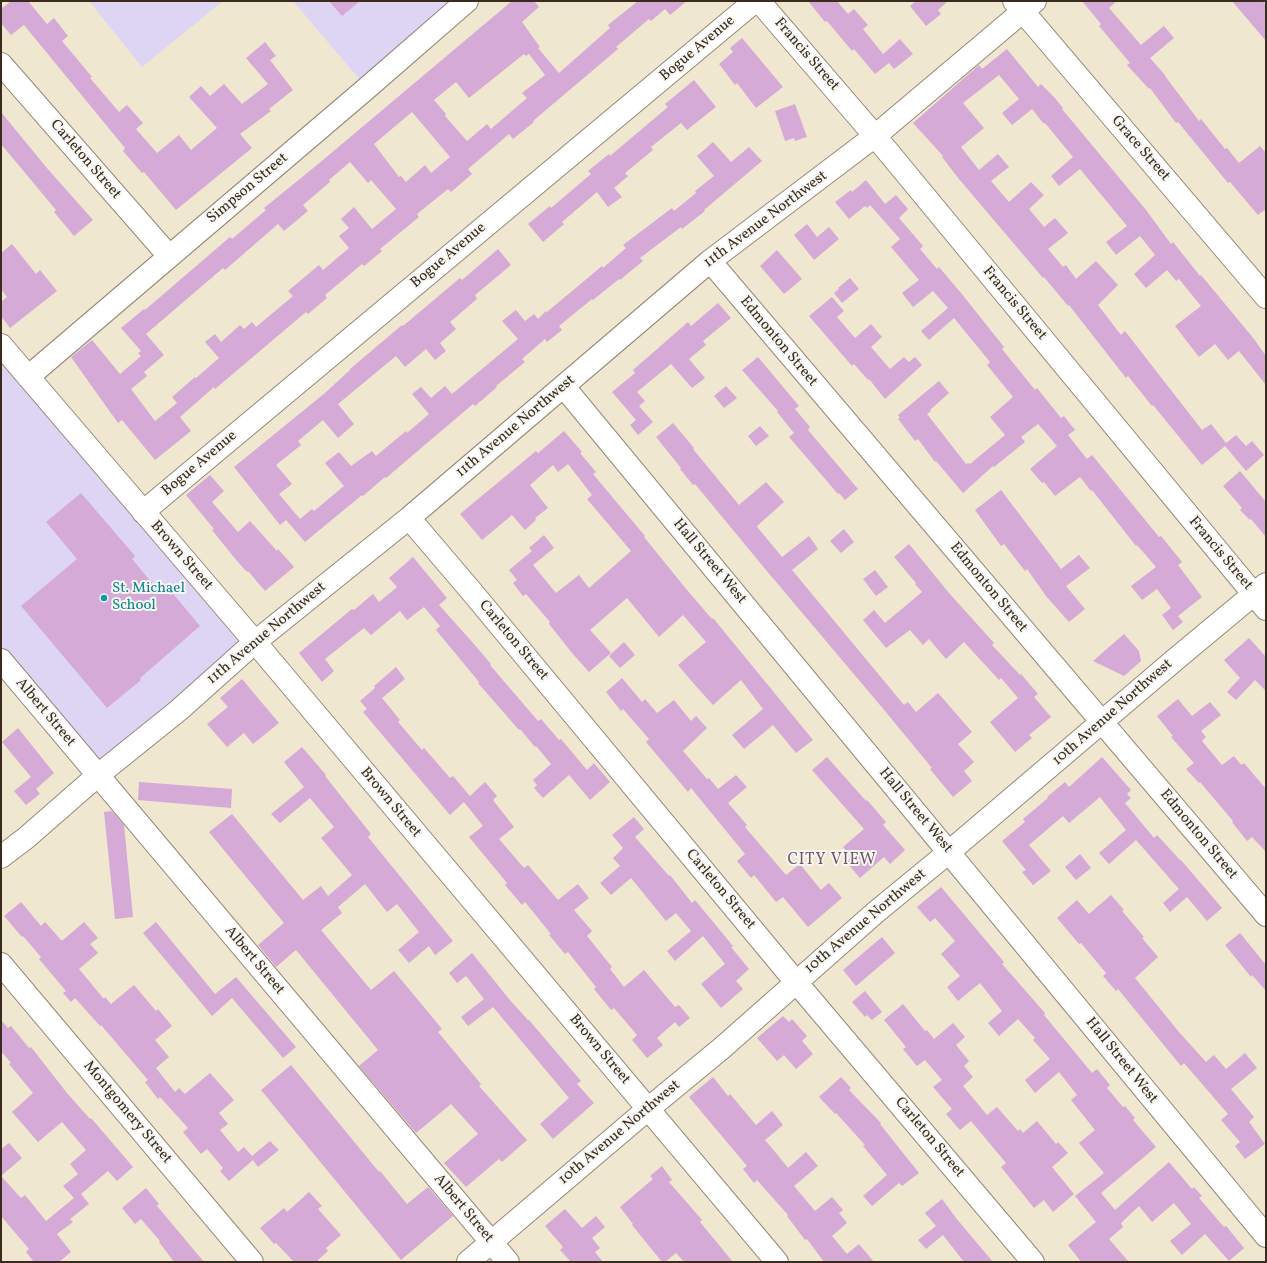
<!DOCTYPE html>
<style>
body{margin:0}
#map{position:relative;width:1267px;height:1263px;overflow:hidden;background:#efe7d0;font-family:Vollkorn,serif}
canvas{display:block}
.frame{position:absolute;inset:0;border:2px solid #3b2a1e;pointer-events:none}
</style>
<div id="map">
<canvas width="1267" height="1263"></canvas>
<div class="frame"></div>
</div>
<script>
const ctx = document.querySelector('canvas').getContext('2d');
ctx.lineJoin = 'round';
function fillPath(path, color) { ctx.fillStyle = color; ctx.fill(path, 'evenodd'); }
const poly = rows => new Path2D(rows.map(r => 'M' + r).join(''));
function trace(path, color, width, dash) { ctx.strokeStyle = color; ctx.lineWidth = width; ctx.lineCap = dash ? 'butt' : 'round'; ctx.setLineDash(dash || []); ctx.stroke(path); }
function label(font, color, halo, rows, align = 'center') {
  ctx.font = font + ' Vollkorn,serif'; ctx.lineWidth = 4; ctx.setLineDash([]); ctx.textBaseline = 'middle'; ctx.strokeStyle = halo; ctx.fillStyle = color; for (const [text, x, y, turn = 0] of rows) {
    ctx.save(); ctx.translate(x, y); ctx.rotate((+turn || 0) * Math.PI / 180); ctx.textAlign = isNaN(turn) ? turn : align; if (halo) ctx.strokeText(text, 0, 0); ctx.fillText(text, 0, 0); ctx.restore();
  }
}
fillPath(poly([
 [89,1,223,1,142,67],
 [293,1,467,1,367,88],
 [1,345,255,642,97,776,1,660]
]), '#ded5f5');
fillPath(poly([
 [11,1,28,1,47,24,54,18,68,36,62,41,92,77,90,78,119,112,127,105,143,123,136,129,157,153,179,135,191,150,217,128,189,97,201,86,210,96,224,84,242,104,268,84,246,58,265,42,276,56,270,60,293,90,269,109,271,111,240,134,252,148,176,210,144,172,142,173,123,151,125,148,24,25,11,35,1,23,1,9],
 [329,1,360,1,342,16],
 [512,1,534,1,539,7,522,22,540,47,538,48,559,73,610,28,608,25,638,1,687,1,670,15,665,9,651,21,649,19,616,47,618,49,533,121,534,122,513,139,509,134,468,169,472,174,451,192,448,189,417,214,419,217,380,249,382,251,364,266,362,264,325,295,327,298,308,314,306,312,215,389,214,387,180,417,191,431,155,460,122,420,118,423,71,357,92,340,120,374,141,356,138,353,141,351,121,328,144,309,145,310,230,237,232,239,266,210,264,208,317,165],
 [524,54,526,56,529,54,545,75,522,93,527,98,491,129,487,124,467,141,445,116,446,114,434,100,456,82,469,98],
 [412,112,450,157,431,173,425,165,406,182,401,176,399,177,374,144],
 [350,162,368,183,371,180,396,209,372,229,354,207,341,219,349,228,339,236,349,248,323,270,319,265,288,291,293,296,256,327,252,322,244,329,240,325,221,342,215,334,205,342,219,358,196,378,195,377,172,397,177,403,155,421,131,389,147,376,144,372,164,355,146,334,223,268,225,270,278,224,284,231,308,211,303,205,330,182,329,180],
 [808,1,837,1,848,14,854,9,868,25,863,29,883,54,900,39,913,54,894,69,889,63,875,74,854,49,852,51,827,21,825,22],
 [916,1,948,1,938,10,941,14,926,26,910,6],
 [1082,1,1117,1,1109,8,1141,45,1164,26,1174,38,1150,58,1165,75,1165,76,1199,121,1201,119,1225,149,1227,148,1239,163,1260,146,1266,153,1266,209,1258,215,1230,182,1228,183,1178,122,1176,123,1150,88,1149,89,1127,65,1130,63,1099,26,1101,24],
 [1232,1,1263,1,1266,5,1266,41],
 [742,38,783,87,756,108,737,83,735,85,719,64,733,52,730,48],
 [1007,49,1038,87,1041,84,1054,97,1063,108,1062,109,1146,210,1171,244,1173,242,1200,276,1201,275,1254,339,1266,356,1266,385,1239,351,1228,360,1215,344,1199,357,1175,326,1201,306,1179,279,1176,281,1167,270,1146,288,1134,274,1155,255,1140,236,1116,255,1106,242,1127,226,1080,169,1059,186,1051,176,1073,157,1045,123,1044,124,1032,109,1012,125,1002,113,1019,99,999,75,963,103,984,128,961,147,979,170,998,154,1009,167,991,181,1009,202,1031,182,1044,195,1029,209,1044,227,1055,218,1068,233,1048,249,1063,267,1066,265,1076,279,1096,261,1118,285,1098,305,1121,335,1125,331,1202,430,1211,424,1226,443,1236,435,1246,446,1252,441,1264,455,1246,471,1225,446,1202,465,1153,405,1152,406,1128,376,1126,378,1069,305,1068,306,1044,277,1043,278,959,179,942,157,943,156,913,123,979,65,982,69],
 [694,80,716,107,687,130,681,123,651,147,653,150,625,173,628,176,614,188,622,197,608,207,597,192,562,222,564,224,543,242,528,224,550,206,551,208,591,174,588,171,609,154,610,156,668,107,665,104],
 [795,104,807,137,795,141,794,138,785,141,775,111],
 [1,112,46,167,93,220,74,236,54,212,56,210,1,144],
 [713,142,731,162,749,147,762,161,704,210,705,211,682,229,681,227,640,258,643,261,620,280,619,279,593,300,592,299,559,326,562,330,547,342,545,339,522,359,525,362,496,386,497,387,475,406,473,404,386,478,385,477,363,496,362,495,305,542,286,520,280,525,234,467,325,393,350,370,350,369,402,325,403,326,460,278,462,280,498,249,511,265,475,295,477,299,450,322,456,329,440,343,446,351,435,360,426,349,405,367,396,356,338,404,354,424,338,438,323,420,298,441,301,445,276,465,292,484,279,494,300,519,312,509,314,511,344,486,325,463,339,452,351,466,372,451,376,456,406,431,407,433,429,414,412,394,421,387,431,398,445,386,452,394,518,339,502,321,516,310,525,321,534,314,538,319,546,311,547,312,602,266,603,268,626,248,623,245,672,208,674,211,696,193,695,191,714,176,697,156],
 [866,180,885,204,896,195,908,209,899,218,923,246,920,249,937,269,939,267,961,293,1004,347,1002,349,1035,390,1037,388,1061,418,1064,416,1075,430,1068,435,1087,459,1092,455,1159,537,1161,536,1182,562,1178,565,1202,597,1178,616,1183,622,1173,630,1162,615,1171,608,1157,589,1142,600,1131,586,1156,567,1137,545,1136,546,1092,490,1091,491,1080,477,1055,496,1044,482,1042,483,1030,469,1057,446,1038,424,1021,437,1025,442,994,467,993,466,963,493,936,461,935,462,918,439,915,441,898,419,900,418,898,415,939,381,949,393,930,410,931,411,927,414,966,464,969,463,970,464,1005,435,990,417,1013,397,987,365,990,362,954,318,929,340,921,331,948,308,933,291,913,307,902,293,919,280,891,247,900,239,870,205,867,208,865,206,849,219,835,202,851,190,852,192],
 [807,224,817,237,829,227,839,239,814,260,794,235],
 [12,244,36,274,40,270,57,291,10,328,1,316,1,302,7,297,1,289,1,253],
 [777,250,802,279,784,294,760,266],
 [850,278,859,289,842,303,834,293,839,289,838,288],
 [832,297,844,311,837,317,855,338,871,324,882,337,871,347,890,369,904,357,909,362,915,357,922,365,885,399,869,379,868,380,854,364,852,366,809,316],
 [718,303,731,318,703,341,706,345,689,359,705,378,692,388,671,364,637,392,645,401,639,406,653,422,638,435,630,425,636,420,612,392,635,373,633,370,664,343,688,322,691,326],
 [758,357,799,406,795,409,810,427,808,430,858,489,845,500,839,493,838,494,789,437,794,433,777,412,778,411,742,370],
 [726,386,737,398,724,408,714,396],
 [673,423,694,448,693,449,739,505,766,482,784,502,757,526,758,528,782,557,809,536,818,549,792,570,904,705,908,702,916,712,938,693,972,732,958,744,974,762,964,771,972,781,953,797,930,769,932,768,885,711,766,570,695,484,693,485,680,469,681,468,656,437],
 [760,426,769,436,756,446,748,436],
 [564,431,582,452,580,453,596,472,593,474,645,536,644,537,687,590,712,619,713,618,813,740,796,753,773,725,744,749,732,735,763,709,741,680,713,705,694,684,678,665,706,642,683,615,659,637,627,598,590,630,611,653,589,672,572,653,549,624,550,622,526,594,523,596,513,583,517,580,509,570,532,551,529,548,544,535,554,548,533,565,556,593,579,575,589,588,631,551,587,499,592,495,568,464,558,472,553,465,530,485,548,508,535,518,536,520,525,530,512,515,482,540,460,514,536,451,538,453],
 [1240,471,1266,502,1266,537,1251,519,1250,520,1240,510,1242,508,1223,486],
 [210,475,224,491,212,502,238,532,250,521,277,551,278,549,294,567,265,591,248,571,247,572,237,561,212,530,214,529,186,495],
 [1001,490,1061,569,1079,555,1090,568,1066,586,1085,609,1069,622,1046,596,1027,569,1025,571,1004,544,1001,546,975,510],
 [81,493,135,556,132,559,158,590,165,584,200,626,140,678,141,680,107,708,21,606,77,559,46,522],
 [844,529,854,542,841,553,830,541],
 [909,544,949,593,994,643,992,645,1020,675,1021,674,1038,694,1034,697,1051,717,1029,735,1032,738,1015,752,990,722,1018,698,1001,678,999,680,964,642,946,659,929,639,923,645,910,630,886,648,863,620,874,610,885,623,922,592,915,584,916,583,894,557],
 [413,557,447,598,439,605,474,644,491,664,490,665,538,721,541,719,559,740,561,739,587,770,594,763,610,782,590,800,569,775,543,798,534,788,537,785,533,780,551,764,536,746,535,747,520,729,519,730,478,683,479,682,436,630,440,626,424,607,407,620,400,611,371,635,364,628,325,659,334,671,322,682,299,653,352,609,354,610,373,594,379,602,397,587,389,578],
 [875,570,888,587,876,596,863,579],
 [1124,634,1139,651,1141,661,1124,676,1093,661],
 [1249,638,1266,657,1266,691,1255,680,1236,700,1227,692,1240,678,1224,660],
 [624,642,635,655,620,668,609,656],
 [396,667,405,679,382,698,400,720,398,722,422,750,424,748,450,778,453,776,470,796,485,782,497,796,493,800,514,827,499,839,524,868,528,865,558,900,578,884,589,898,574,910,592,931,587,936,612,967,610,969,624,987,644,970,675,1007,679,1005,690,1018,679,1027,675,1022,657,1038,663,1045,647,1058,632,1040,637,1035,614,1008,611,1010,594,989,596,987,568,952,565,954,549,935,551,934,525,902,522,905,505,885,507,883,469,837,483,826,464,802,450,815,363,712,367,709,360,701,375,688,374,686],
 [622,678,642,702,645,699,657,713,674,700,691,721,696,716,707,728,683,751,707,779,709,778,718,789,736,775,747,787,728,803,747,825,745,827,786,875,800,864,821,890,829,883,842,898,808,927,783,897,776,902,754,875,751,878,737,861,745,854,691,788,688,792,646,742,649,739,623,709,621,711,606,692],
 [242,679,279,723,253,744,244,733,227,747,207,724,228,707,220,698],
 [1178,699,1192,716,1210,702,1221,715,1201,731,1206,737,1202,741,1222,765,1234,756,1241,765,1244,763,1266,789,1266,852,1252,837,1247,841,1232,822,1233,821,1200,782,1199,783,1186,769,1194,763,1171,737,1173,736,1157,716],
 [18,728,54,773,36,789,40,794,26,805,14,791,31,777,2,742],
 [302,747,326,775,325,776,371,834,368,837,453,941,435,955,429,946,409,963,398,950,419,932,397,904,387,912,365,884,338,907,342,913,321,930,371,990,394,971,442,1029,438,1032,481,1084,479,1086,527,1140,502,1162,499,1159,466,1187,444,1163,478,1134,451,1104,416,1133,359,1066,378,1050,296,950,276,967,258,945,284,923,209,832,232,814,303,900,321,886,328,896,352,875,321,838,334,827,310,798,280,823,271,814,304,787,284,762],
 [827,757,866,801,867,800,886,822,883,825,905,850,890,864,884,857,860,878,846,862,851,857,843,847,864,829,812,770],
 [1102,757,1131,790,1127,794,1131,798,1125,803,1154,838,1157,835,1180,860,1181,860,1222,908,1207,921,1187,897,1170,912,1163,903,1179,889,1136,840,1109,864,1099,853,1126,830,1100,797,1069,823,1063,816,1029,845,1051,871,1033,885,1022,872,1026,870,1002,841,1025,822,1023,819,1048,798,1047,797,1065,782,1069,787],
 [139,782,232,789,231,808,138,800],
 [112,811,124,825,133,917,115,919,104,812],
 [634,817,644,829,635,837,669,876,670,875,692,903,695,900,733,946,731,947,749,969,736,981,743,989,721,1008,701,984,725,964,703,936,675,961,667,951,691,931,676,913,666,921,631,878,611,895,600,883,620,866,613,858,623,848,612,835],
 [1080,854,1091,868,1076,880,1065,867],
 [941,887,1004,962,1002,964,1045,1013,1044,1015,1092,1073,1097,1069,1110,1085,1107,1088,1123,1107,1125,1106,1135,1118,1133,1120,1156,1147,1101,1193,1115,1210,1169,1162,1192,1189,1194,1187,1202,1196,1199,1198,1224,1227,1226,1226,1244,1248,1229,1261,1205,1234,1182,1255,1170,1241,1191,1224,1174,1203,1152,1222,1139,1206,1121,1223,1123,1227,1109,1239,1129,1262,1081,1262,1068,1245,1096,1222,1075,1196,1104,1173,1079,1143,1095,1130,1071,1100,1077,1095,1059,1072,1035,1093,1025,1080,1050,1059,1033,1040,1035,1038,1018,1019,999,1036,988,1023,1002,1011,980,983,958,1001,947,987,960,976,941,954,955,941,935,918,930,922,917,907],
 [1111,895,1124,910,1122,911,1144,937,1142,938,1158,957,1135,978,1179,1032,1206,1062,1214,1055,1226,1069,1245,1053,1257,1068,1231,1089,1254,1117,1249,1122,1265,1144,1245,1159,1235,1146,1240,1142,1221,1120,1228,1114,1184,1063,1181,1066,1118,989,1116,991,1103,976,1106,973,1081,943,1079,944,1057,918,1077,900,1089,914],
 [21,902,41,926,45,922,61,940,63,940,84,922,98,938,90,944,98,953,79,969,104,999,105,997,111,1004,134,985,156,1011,158,1009,172,1026,155,1040,169,1057,156,1068,175,1092,179,1088,185,1094,210,1073,234,1100,219,1113,228,1124,220,1130,238,1152,244,1147,252,1156,270,1141,279,1150,258,1167,253,1160,229,1181,220,1171,223,1168,207,1149,201,1154,183,1132,188,1128,160,1097,158,1099,145,1082,148,1080,101,1025,100,1026,75,998,71,1002,63,993,66,991,39,959,41,957,23,936,22,937,4,916],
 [156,922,215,994,236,977,296,1047,283,1058,232,998,212,1016,143,933],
 [1240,933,1266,965,1266,991,1252,975,1251,977,1225,945],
 [882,937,895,953,856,986,843,970],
 [472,953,509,999,528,1020,529,1020,581,1081,577,1084,594,1103,553,1139,540,1124,569,1098,493,1007,468,1026,461,1017,484,999,466,976,457,983,449,973],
 [865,991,882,1012,872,1020,867,1015,865,1017,852,1002],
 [903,1004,925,1031,927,1030,934,1039,953,1023,965,1037,956,1045,969,1061,964,1066,973,1077,963,1086,987,1115,997,1107,1018,1131,1020,1129,1023,1133,1037,1121,1056,1144,1058,1142,1068,1153,1052,1167,1074,1194,1053,1212,1044,1200,1034,1208,1001,1167,1006,1163,971,1121,960,1130,946,1114,952,1109,933,1087,942,1080,925,1060,917,1066,903,1049,906,1047,884,1020],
 [783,1016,789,1022,792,1019,807,1036,802,1041,813,1054,796,1069,784,1055,777,1061,757,1038],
 [1,1020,8,1028,11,1026,29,1048,31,1047,67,1093,90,1119,91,1118,133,1167,117,1181,108,1171,81,1194,89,1204,70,1219,73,1222,57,1234,71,1252,59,1262,34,1262,26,1252,29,1249,1,1216,1,1149,9,1143,22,1158,1,1176,21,1198,25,1195,46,1221,74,1198,63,1186,78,1174,70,1164,86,1150,62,1122,38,1142,12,1112,33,1093,9,1064,11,1063,1,1051],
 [291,1065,379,1172,380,1171,407,1204,428,1187,453,1216,401,1260,261,1090],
 [713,1077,728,1096,730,1094,756,1125,772,1111,783,1125,765,1140,776,1153,788,1168,806,1152,818,1166,794,1186,815,1211,832,1197,843,1210,839,1213,847,1223,832,1236,847,1254,859,1244,874,1262,824,1262,807,1239,805,1240,787,1216,788,1215,757,1180,754,1183,743,1169,747,1166,689,1097],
 [841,1077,851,1088,849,1090,881,1123,880,1124,919,1173,902,1186,899,1183,872,1206,863,1196,887,1175,863,1146,865,1145,836,1113,835,1114,819,1097],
 [662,1166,672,1180,669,1182,702,1220,700,1222,733,1262,684,1262,676,1253,665,1262,662,1262,632,1225,633,1224,620,1207,653,1179,650,1176],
 [146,1188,159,1204,157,1206,204,1262,174,1262,159,1242,160,1241,141,1219,135,1224,122,1208],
 [309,1192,322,1206,318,1209,341,1235,326,1248,328,1251,316,1262,294,1262,276,1243,274,1244,260,1228,284,1208,287,1212],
 [942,1199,956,1218,993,1262,964,1262,943,1235,926,1249,918,1240,936,1226,925,1213],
 [565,1209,582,1228,596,1216,605,1227,592,1238,600,1248,595,1252,603,1262,571,1262,560,1250,563,1247,545,1226]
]), '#d5aad6');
const minor = poly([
 [759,1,875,136,1266,609],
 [1014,1,1266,297],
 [1,64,169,256],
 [710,261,1266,915],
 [1,345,255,642,777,1262],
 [28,377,367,88,467,1],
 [564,387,1266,1236],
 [143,512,755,1],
 [409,518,472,592,796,982,1033,1262],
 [1,660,508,1262],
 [1,857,26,838,97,776,179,710,255,642,409,518,710,261,875,136,1035,1],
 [1,964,252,1262],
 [468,1262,648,1109,722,1048,876,912,949,852,1177,658,1266,584]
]);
trace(minor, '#958877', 24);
trace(minor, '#fff', 22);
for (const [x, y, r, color] of [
 [104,598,4,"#0f9aa8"]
]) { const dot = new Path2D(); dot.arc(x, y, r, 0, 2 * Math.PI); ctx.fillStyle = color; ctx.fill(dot); trace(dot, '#f6f6f2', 1.5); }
label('15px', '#3b2a1e', '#f6f6f2', [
 ["Bogue Avenue",698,49,-40],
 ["Francis Street",806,55,49],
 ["Grace Street",1140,149,49],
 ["Carleton Street",85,160,49],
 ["Simpson Street",248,189,-40],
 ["11th Avenue Northwest",766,220,-37],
 ["Bogue Avenue",449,256,-40],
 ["Francis Street",1014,304,50],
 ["Edmonton Street",778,342,50],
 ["11th Avenue Northwest",516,427,-40],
 ["Bogue Avenue",200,464,-40],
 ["Francis Street",1220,554,50],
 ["Brown Street",181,556,49],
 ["Hall Street West",709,562,50],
 ["Edmonton Street",988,588,50],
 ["11th Avenue Northwest",267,634,-40],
 ["Carleton Street",513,641,50],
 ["Albert Street",45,713,50],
 ["10th Avenue Northwest",1113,713,-41],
 ["Brown Street",390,803,50],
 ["Hall Street West",915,811,50],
 ["Edmonton Street",1198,835,50],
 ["Carleton Street",720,890,50],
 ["10th Avenue Northwest",866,922,-40],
 ["Albert Street",254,961,50],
 ["Brown Street",599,1050,50],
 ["Hall Street West",1121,1061,51],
 ["Montgomery Street",127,1113,50],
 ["10th Avenue Northwest",620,1133,-40],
 ["Carleton Street",929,1138,50],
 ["Albert Street",463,1209,50]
]);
label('15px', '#0d838f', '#f6f6f2', [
 ["St. Michael",112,589],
 ["School",112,606]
], 'left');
ctx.letterSpacing = '1px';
label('16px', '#71575e', '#f6f6f2', [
 ["CITY VIEW",832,861]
]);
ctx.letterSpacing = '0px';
</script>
